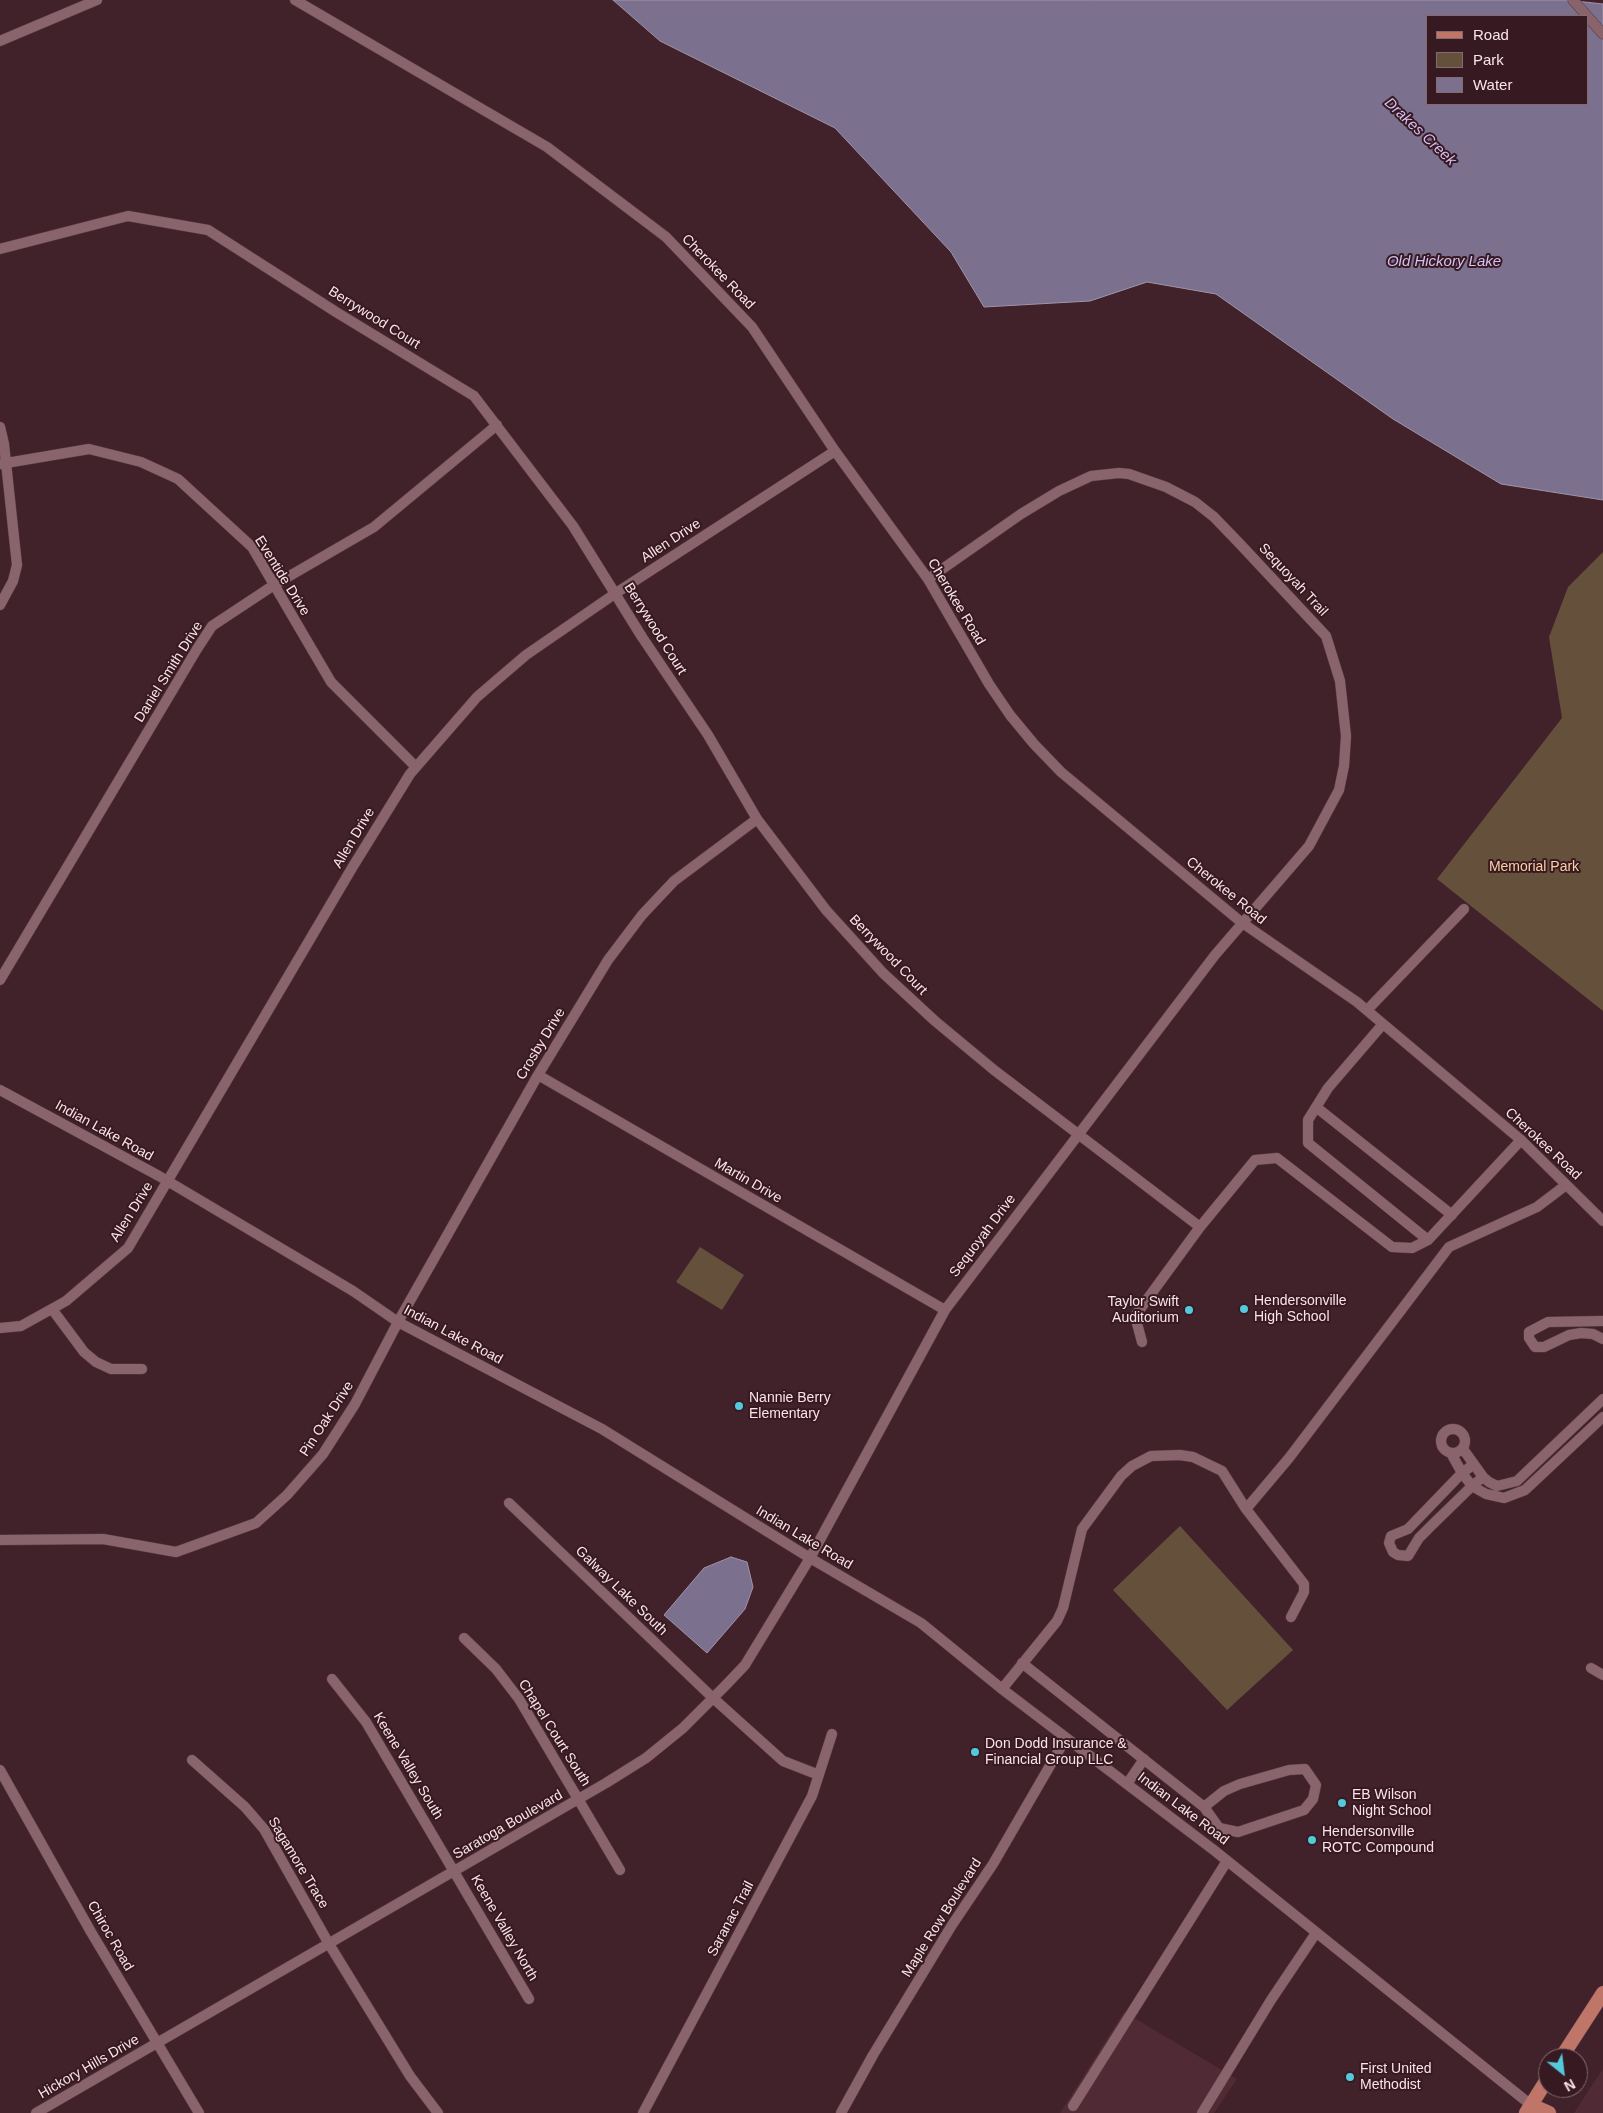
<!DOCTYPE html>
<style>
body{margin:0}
#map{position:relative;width:1603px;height:2113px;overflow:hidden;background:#42222a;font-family:Arial,sans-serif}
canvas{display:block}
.legend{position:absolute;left:1426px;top:15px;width:162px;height:90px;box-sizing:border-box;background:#371921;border:1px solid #856a71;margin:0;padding:6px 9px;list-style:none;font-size:15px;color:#fae4e8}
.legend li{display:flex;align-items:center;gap:10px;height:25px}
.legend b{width:25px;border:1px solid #856a71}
.north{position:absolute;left:1538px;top:2048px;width:50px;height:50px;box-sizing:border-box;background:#371921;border:1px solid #856a71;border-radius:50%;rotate:151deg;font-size:14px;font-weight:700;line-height:20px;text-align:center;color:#fae4e8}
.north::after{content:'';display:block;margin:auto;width:18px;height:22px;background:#53cadc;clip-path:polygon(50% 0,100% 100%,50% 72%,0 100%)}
</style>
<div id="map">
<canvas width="1603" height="2113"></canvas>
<ul class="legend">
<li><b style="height:6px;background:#c07569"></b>Road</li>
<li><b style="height:14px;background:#65503c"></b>Park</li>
<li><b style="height:14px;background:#7b708e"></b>Water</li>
</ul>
<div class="north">N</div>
</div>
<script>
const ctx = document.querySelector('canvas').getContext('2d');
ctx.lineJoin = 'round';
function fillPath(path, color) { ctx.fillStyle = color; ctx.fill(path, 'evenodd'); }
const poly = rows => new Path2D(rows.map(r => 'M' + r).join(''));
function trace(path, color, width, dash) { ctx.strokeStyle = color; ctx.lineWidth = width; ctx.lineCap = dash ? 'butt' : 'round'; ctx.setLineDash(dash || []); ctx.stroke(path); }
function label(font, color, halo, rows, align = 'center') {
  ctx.font = font + ' Arial,sans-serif'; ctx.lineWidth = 4; ctx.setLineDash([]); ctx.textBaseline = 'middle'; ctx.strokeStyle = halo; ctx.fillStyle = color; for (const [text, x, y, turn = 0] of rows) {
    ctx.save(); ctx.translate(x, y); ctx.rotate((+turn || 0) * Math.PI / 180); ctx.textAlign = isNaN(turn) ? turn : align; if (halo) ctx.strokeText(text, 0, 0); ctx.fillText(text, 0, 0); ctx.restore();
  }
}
fillPath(poly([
 [1124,2012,1237,2079,1214,2113,1060,2113],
 [1603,2069,1603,2113,1574,2113,1594,2082]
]), '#502a35');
fillPath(poly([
 [1603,552,1603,1011,1437,879,1562,718,1549,637,1568,587],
 [700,1247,744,1275,722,1310,676,1282],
 [1180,1526,1293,1650,1227,1710,1113,1590]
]), '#65503c');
const water = poly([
 [613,0,1566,0,1603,4,1603,500,1501,484,1393,419,1216,294,1147,282,1090,301,984,307,951,252,835,128,660,41,613,0],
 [1427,16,1587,16,1587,104,1427,104,1427,16],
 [731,1557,747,1562,753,1587,745,1609,707,1653,664,1615,704,1568,731,1557]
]);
fillPath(water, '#7b708e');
trace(water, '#a193a9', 1);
const minor = poly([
 [295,0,547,147,666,237,752,327,835,451,928,579,989,684,1010,715,1034,744,1061,772,1241,922,1357,1002,1521,1140,1603,1221],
 [1573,0,1603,34],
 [0,41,97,0],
 [0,249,128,216,208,230,336,312,474,396,573,526,642,637,708,735,757,819,826,910,883,973,935,1021,994,1070,1200,1227],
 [0,427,4,444,17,565,13,581,0,605],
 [0,464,89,449,141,462,178,479,252,547,331,682,416,767],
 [0,980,197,649,212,626,274,585,374,527,497,425],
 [1371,1006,1464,909],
 [1383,1024,1328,1088,1308,1120,1308,1143,1428,1240],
 [538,1075,945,1310],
 [0,1090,159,1176,353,1291,398,1322,602,1429,810,1558,921,1623,1002,1689,1215,1851,1531,2105],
 [1316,1107,1452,1215],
 [52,1309,84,1352,96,1362,111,1369,142,1369],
 [1603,1321,1548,1322,1529,1332,1529,1338,1535,1347,1544,1347,1569,1335,1581,1333,1593,1334,1603,1339],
 [0,1328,21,1326,66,1301,128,1248,352,868,410,774,477,697,526,655,616,593,835,451],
 [1142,1342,1135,1316,1200,1227,1255,1160,1277,1158,1392,1247,1412,1248,1428,1240,1521,1140],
 '1441 1441a12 12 0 1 1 24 0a12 12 0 1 1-24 0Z',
 [1463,1449,1483,1477,1489,1482,1497,1486,1517,1481,1603,1399],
 [1451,1453,1462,1473,1474,1464],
 [1483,1477,1472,1486,1431,1526,1419,1538,1408,1556,1398,1555,1393,1552,1389,1543,1391,1536,1408,1529,1462,1473,1472,1486,1486,1494,1504,1498,1525,1490,1603,1417],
 [509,1503,713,1698,783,1761,819,1775],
 [1246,1509,1289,1458,1449,1247,1537,1207,1566,1185],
 [0,1540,103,1539,176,1552,256,1523,287,1495,323,1454,355,1404,398,1322,538,1075,608,960,642,915,674,881,757,819],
 [464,1638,496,1669,519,1699,620,1870],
 [1022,1663,1204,1807,1219,1828,1238,1832,1304,1810,1313,1799,1316,1785,1305,1769,1289,1770,1240,1784,1224,1791,1204,1807],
 [1591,1668,1603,1675],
 [332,1679,366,1722,529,1999],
 [1002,1689,1057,1621,1063,1608,1082,1529,1121,1476,1132,1466,1151,1456,1180,1455,1193,1457,1222,1471,1246,1509,1304,1584,1304,1592,1291,1617],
 [192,1760,245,1807,264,1829,329,1944,410,2076,438,2113],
 [0,1770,91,1932,199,2113],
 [1127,1784,1144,1759],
 [1073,2106,1227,1861],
 [36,2113,606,1783,646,1758,683,1728,725,1686,745,1665,810,1558,945,1310,1215,955,1309,846,1339,790,1344,766,1346,736,1340,681,1326,636,1240,544,1214,517,1195,502,1166,487,1129,474,1119,473,1091,476,1059,491,1021,514,928,579],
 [643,2113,812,1796,832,1734],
 [841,2113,873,2055,952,1925,993,1864,1066,1738],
 [1202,2113,1271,2000,1316,1933]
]);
const major = poly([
 [1561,2058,1603,1993],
 [1531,2105,1549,2113],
 [1526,2113,1548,2078]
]);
trace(minor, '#5a3e46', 11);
trace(major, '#5a3e46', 15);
trace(minor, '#8a646c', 10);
trace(major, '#c07569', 14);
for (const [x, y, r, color] of [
 [1244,1309,5,"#53cadc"],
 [1189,1310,5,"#53cadc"],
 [739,1406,5,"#53cadc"],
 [975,1752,5,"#53cadc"],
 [1342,1803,5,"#53cadc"],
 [1312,1840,5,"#53cadc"],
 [1350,2077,5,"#53cadc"]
]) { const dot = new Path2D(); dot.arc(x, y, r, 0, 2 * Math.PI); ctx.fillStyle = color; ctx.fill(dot); trace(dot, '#371921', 2); }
label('14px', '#fae4e8', '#371921', [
 ["Cherokee Road",718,272,46],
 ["Berrywood Court",374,318,32],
 ["Allen Drive",671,541,-33],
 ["Eventide Drive",282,576,58],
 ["Sequoyah Trail",1293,580,47],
 ["Cherokee Road",956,602,59],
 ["Berrywood Court",655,629,58],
 ["Daniel Smith Drive",169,672,-58],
 ["Allen Drive",354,838,-59],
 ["Cherokee Road",1226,891,39],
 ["Berrywood Court",888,955,46],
 ["Crosby Drive",541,1044,-59],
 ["Indian Lake Road",104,1131,29],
 ["Cherokee Road",1543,1144,43],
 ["Martin Drive",748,1181,30],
 ["Allen Drive",132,1212,-58],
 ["Sequoyah Drive",983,1236,-53],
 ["Indian Lake Road",453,1335,28],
 ["Pin Oak Drive",327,1419,-57],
 ["Indian Lake Road",804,1538,31],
 ["Galway Lake South",621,1591,44],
 ["Chapel Court South",554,1733,58],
 ["Keene Valley South",408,1766,59],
 ["Indian Lake Road",1183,1809,37],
 ["Saratoga Boulevard",508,1825,-30],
 ["Sagamore Trace",298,1863,59],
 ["Maple Row Boulevard",942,1918,-58],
 ["Saranac Trail",731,1919,-62],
 ["Keene Valley North",504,1928,60],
 ["Chiroc Road",110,1936,60],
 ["Hickory Hills Drive",89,2067,-30]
]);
label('14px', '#fdd0a3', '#371921', [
 ["Memorial Park",1534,867]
]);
label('14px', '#fae4e8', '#371921', [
 ["Hendersonville",1254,1301],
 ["High School",1254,1317],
 ["Taylor Swift",1179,1302,"right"],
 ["Auditorium",1179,1318,"right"],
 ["Nannie Berry",749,1398],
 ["Elementary",749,1414],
 ["Don Dodd Insurance &",985,1744],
 ["Financial Group LLC",985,1760],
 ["EB Wilson",1352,1795],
 ["Night School",1352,1811],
 ["Hendersonville",1322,1832],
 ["ROTC Compound",1322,1848],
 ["First United",1360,2069],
 ["Methodist",1360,2085]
], 'left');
label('italic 15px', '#d4c0f6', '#371921', [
 ["Drakes Creek",1420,132,43],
 ["Old Hickory Lake",1444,262]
]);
</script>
